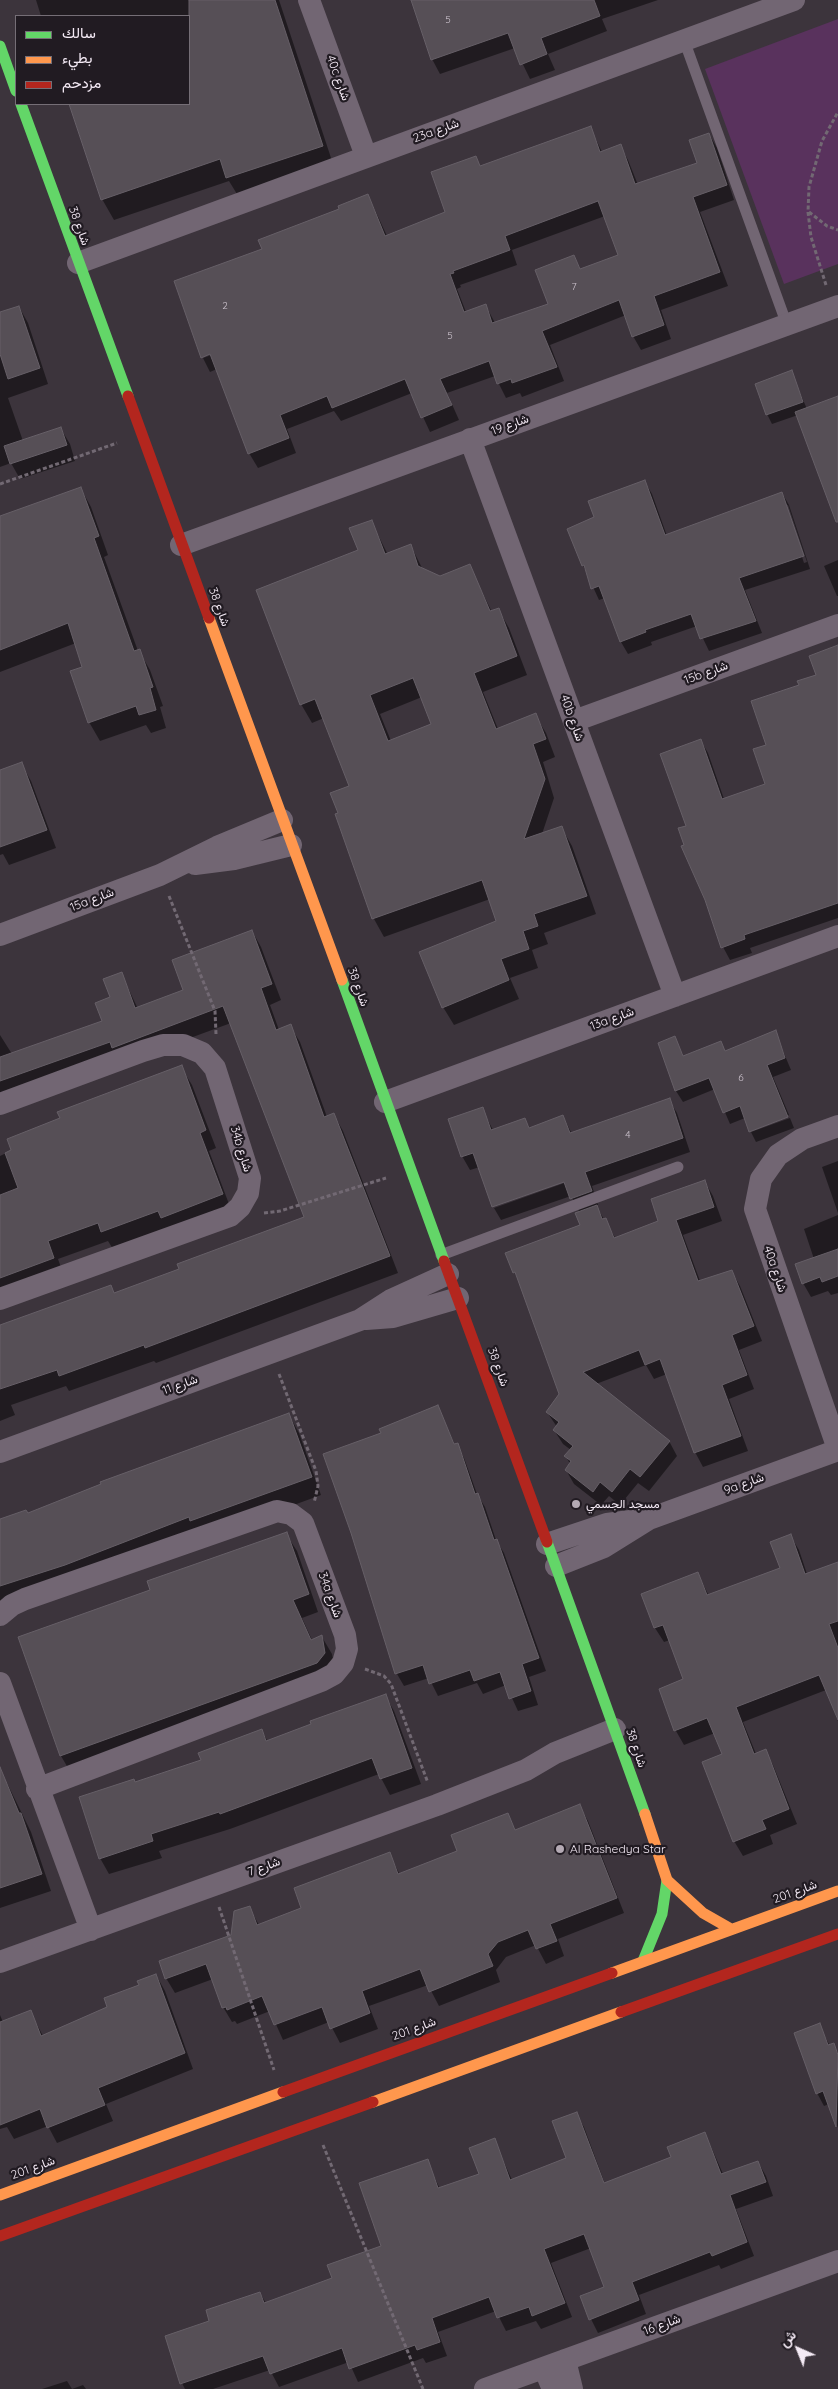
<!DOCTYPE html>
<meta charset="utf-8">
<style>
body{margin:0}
#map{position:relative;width:838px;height:2389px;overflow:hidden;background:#3c343c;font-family:Quicksand,Vazirmatn,sans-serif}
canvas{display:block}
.legend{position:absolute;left:15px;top:15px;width:175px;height:90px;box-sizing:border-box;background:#211b22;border:1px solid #756e76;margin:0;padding:6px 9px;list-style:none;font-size:15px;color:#f4eaf5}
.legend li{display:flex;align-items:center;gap:10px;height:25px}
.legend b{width:25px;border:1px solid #756e76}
.north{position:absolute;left:773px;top:2324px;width:50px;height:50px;-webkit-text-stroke:4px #211b22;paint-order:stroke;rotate:316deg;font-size:14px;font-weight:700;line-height:20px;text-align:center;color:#f4eaf5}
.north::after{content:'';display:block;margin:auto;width:18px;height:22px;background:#f4eaf5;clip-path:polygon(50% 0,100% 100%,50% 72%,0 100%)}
</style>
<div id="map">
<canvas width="838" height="2389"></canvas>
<ul class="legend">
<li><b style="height:6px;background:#63d668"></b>سالك</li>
<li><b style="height:6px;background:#ff974d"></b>بطيء</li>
<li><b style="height:6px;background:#b3261e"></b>مزدحم</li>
</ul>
<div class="north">ش</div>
</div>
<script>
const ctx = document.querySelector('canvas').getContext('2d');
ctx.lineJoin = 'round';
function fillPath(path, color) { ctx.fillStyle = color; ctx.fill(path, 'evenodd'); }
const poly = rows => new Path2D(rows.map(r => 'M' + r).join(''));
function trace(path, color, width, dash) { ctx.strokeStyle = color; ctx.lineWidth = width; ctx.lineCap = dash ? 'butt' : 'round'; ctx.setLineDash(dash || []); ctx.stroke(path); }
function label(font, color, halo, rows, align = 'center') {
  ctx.font = font + ' Quicksand,Vazirmatn,sans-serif'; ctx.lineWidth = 4.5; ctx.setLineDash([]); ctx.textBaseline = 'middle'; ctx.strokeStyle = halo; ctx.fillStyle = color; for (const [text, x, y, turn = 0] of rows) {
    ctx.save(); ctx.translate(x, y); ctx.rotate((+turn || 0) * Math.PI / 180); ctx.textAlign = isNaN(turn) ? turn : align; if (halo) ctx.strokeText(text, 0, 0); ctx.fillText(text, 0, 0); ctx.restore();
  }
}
fillPath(poly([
 [838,19,838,264,784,284,705,69]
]), '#59325d');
fillPath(poly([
 [36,0,279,0,334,167,240,199,229,181,114,220,102,199,70,104,189,104,189,16,41,16],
 [412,0,658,0,602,19,607,31,548,54,555,70,530,79,515,48,440,74,432,59],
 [590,127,602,152,620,145,628,160,638,185,698,163,709,134,717,148,734,200,700,212,728,286,661,310,671,339,641,350,633,336,626,315,550,345,564,381,522,397,520,393,506,398,495,376,447,393,459,420,430,432,412,393,341,421,334,411,287,429,296,453,258,468,249,453,217,369,210,372,203,358,217,353,216,351,203,356,203,358,175,282,263,250,368,195,387,236,446,213,476,158,481,167],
 [605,216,620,255,581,270,574,256,549,304,495,323,486,306,466,312,457,289,461,287,460,285,517,265,512,250],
 [19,307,28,323,48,384,8,398,23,441,61,429,70,444,75,461,20,479,11,463,0,467,0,314],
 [791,372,807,409,838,397,838,521,798,415,772,424,767,414],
 [645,482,652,494,667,536,782,493,789,505,810,569,745,590,762,633,709,651,697,626,651,642,652,645,628,654,621,642,605,598,599,600,583,565,595,518],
 [785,505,788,505,807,562,804,563],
 [81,489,91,507,108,555,104,557,138,651,139,651,150,670,163,706,160,707,166,728,151,733,146,725,100,741,89,722,83,668,76,643,0,672,0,518],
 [371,521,388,555,411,546,423,570,440,577,469,566,492,612,498,609,509,628,527,675,483,692,498,729,535,715,546,733,555,757,543,762,554,798,542,834,561,827,572,846,596,914,544,933,548,944,532,950,538,968,510,978,519,999,454,1025,443,1007,498,922,490,899,384,937,374,919,337,815,339,814,350,787,324,718,312,723,301,704],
 [422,697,433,725,391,741,380,714],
 [838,560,838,596,837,596,824,566],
 [838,654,838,918,750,948,752,953,730,960,723,947,685,846,701,741,708,753,724,799,767,785,768,746,800,686,817,675],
 [21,763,31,781,56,848,9,865,3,854,0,855,0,771],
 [252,931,261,947,281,1000,270,1005,279,1030,290,1026,300,1042,327,1117,334,1115,343,1131,398,1273,156,1363,154,1361,69,1391,66,1386,11,1405,15,1415,0,1421,0,1326,111,1287,115,1294,181,1270,306,1218,231,1023,122,1063,0,1099,0,1035,12,1054,103,1022,121,973,138,1009,185,991],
 [775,1032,791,1070,773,1077,789,1115,750,1130,745,1118,730,1124,715,1089,683,1102,676,1091,659,1043,675,1038,684,1057,720,1042,726,1052],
 [181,1067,192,1085,216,1148,209,1151,232,1212,113,1249,108,1241,58,1259,64,1276,0,1299,0,1156],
 [669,1100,677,1113,690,1152,592,1186,598,1205,596,1206,616,1239,660,1222,705,1182,713,1196,722,1221,683,1235,700,1281,732,1272,740,1286,762,1341,739,1350,754,1389,729,1399,748,1451,703,1467,695,1452,667,1374,654,1379,646,1365,596,1384,669,1441,677,1456,649,1491,638,1483,620,1505,609,1496,601,1505,574,1484,566,1470,570,1464,566,1456,571,1450,563,1444,554,1430,557,1427,547,1412,561,1395,520,1284,507,1254,581,1226,580,1213,571,1196,501,1220,494,1208,570,1181,570,1179,494,1205,494,1207,480,1167,470,1170,462,1156,482,1109,493,1130,525,1120,530,1128,563,1116,572,1134],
 [790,1118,794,1128,756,1142,751,1132],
 [838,1161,838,1213,822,1167],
 [838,1215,838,1293,831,1295,828,1291,811,1297,803,1283,814,1259,804,1229],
 [438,1407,455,1445,457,1445,464,1458,477,1494,485,1507,496,1540,504,1553,546,1671,529,1677,538,1705,518,1711,506,1685,483,1694,477,1683,438,1696,429,1678,404,1686,397,1674,352,1532,382,1434],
 [289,1415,299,1433,321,1495,0,1613,0,1520,28,1514],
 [286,1534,297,1551,318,1612,302,1618,312,1640,322,1637,332,1654,335,1671,71,1773,61,1756],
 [790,1535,799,1550,807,1574,838,1563,838,1721,826,1690,743,1722,756,1754,765,1751,773,1765,797,1824,770,1835,773,1844,743,1856,734,1841,724,1755,715,1733,684,1745,676,1731,660,1690,685,1680,670,1640,664,1642,655,1628,698,1574,709,1596,781,1569],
 [385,1695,394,1711,421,1784,390,1795,379,1774,230,1829,159,1851,162,1858,109,1874,100,1858,135,1784,202,1761,262,1731,268,1742],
 [7,1783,31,1832,51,1891,0,1908,0,1786],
 [580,1806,588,1821,624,1913,558,1939,564,1956,546,1964,536,1945,506,1957,496,1970,500,1982,439,2006,428,1985,369,2006,378,2029,340,2043,329,2022,283,2040,270,2011,237,2024,235,2021,232,2022,223,2007,213,1979,175,1993,166,1978,233,1936,249,1907,259,1925,303,1909,389,1853,400,1875,458,1852,508,1815,516,1831],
 [156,1975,165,1991,193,2069,106,2104,113,2121,57,2143,48,2126,14,2139,7,2127,0,2129,0,2015,3,2022,30,2011,43,2036,109,2007],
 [819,2025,830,2046,833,2044,838,2053,838,2128,829,2104,824,2106,817,2093],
 [576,2114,584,2127,605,2184,673,2158,705,2133,723,2174,758,2162,766,2176,773,2196,736,2209,754,2256,721,2269,719,2265,639,2295,646,2314,598,2333,591,2319,606,2287,591,2248,551,2263,572,2317,541,2329,536,2321,506,2331,496,2311,438,2332,447,2356,426,2363,423,2358,358,2382,349,2362,279,2387,270,2370,213,2389,185,2389,182,2383,211,2322,260,2293,266,2303,333,2279,382,2246,427,2161,440,2189,480,2175,494,2140,512,2180,568,2159],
 [67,2381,72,2389,83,2385,86,2389,42,2389]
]), '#0007');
const building = poly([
 [189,0,275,0,323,146,226,178,220,159,101,200,69,104,189,104,189,0],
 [411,0,594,0,600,16,541,38,547,54,520,65,508,33,431,60,411,0],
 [591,126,600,152,621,144,635,184,697,163,689,140,709,133,727,185,693,197,720,272,654,296,664,325,632,337,619,300,542,331,557,367,512,383,511,379,497,384,489,361,440,379,452,405,421,418,405,379,332,408,327,396,280,415,289,438,248,454,210,354,201,358,174,281,262,249,258,240,339,209,338,206,368,194,385,236,445,212,431,172,476,156,480,166,591,126],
 [598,201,618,255,580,269,574,255,535,270,548,304,492,323,486,304,464,312,450,274,454,273,453,271,510,250,505,236,598,201],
 [19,306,40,368,8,379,0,354,0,312,19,306],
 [792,370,803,402,766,415,755,384,792,370],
 [838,396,838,522,836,522,795,412,838,396],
 [61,427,67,445,10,464,4,446,61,427],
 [645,480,665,535,782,492,804,556,739,578,756,621,700,639,691,614,645,630,646,632,620,642,599,586,591,589,584,565,582,566,567,529,594,517,588,501,645,480],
 [81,487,99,536,94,538,134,651,140,649,153,687,150,688,156,710,139,715,136,706,88,723,70,671,82,667,68,623,0,650,0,516,81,487],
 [372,520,385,554,411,544,418,566,440,576,470,564,490,611,499,608,517,656,474,673,496,729,536,713,546,739,533,744,545,779,524,839,562,826,587,896,534,914,538,926,523,931,529,949,501,959,509,980,442,1008,419,952,496,921,482,880,372,919,335,814,338,813,330,793,349,786,315,699,300,705,256,590,358,550,349,528,372,520],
 [413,678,431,724,388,741,370,695,413,678],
 [838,645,838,903,744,935,745,939,721,948,705,900,681,846,684,845,678,828,686,826,660,754,701,739,722,799,765,784,753,749,766,745,751,701,799,685,797,681,816,675,809,656,838,645],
 [22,762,47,830,0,847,0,770,22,762],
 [252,930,272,984,261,988,276,1030,291,1024,324,1117,334,1113,390,1256,145,1348,144,1345,59,1376,57,1370,0,1389,0,1325,111,1285,114,1293,179,1269,177,1264,304,1217,223,1006,112,1048,110,1042,0,1081,0,1057,102,1021,95,1003,110,997,103,979,122,972,135,1008,183,990,172,960,252,930],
 [776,1030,785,1058,767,1065,788,1117,749,1132,740,1106,723,1113,709,1078,675,1091,658,1043,675,1036,683,1056,721,1041,725,1051,776,1030],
 [182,1065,206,1130,200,1133,223,1194,161,1218,158,1211,101,1232,98,1223,48,1241,54,1258,0,1278,0,1195,18,1188,5,1153,11,1150,7,1139,60,1118,57,1112,182,1065],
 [670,1098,683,1138,585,1172,592,1191,570,1199,564,1182,492,1207,473,1153,461,1157,448,1119,483,1107,491,1130,525,1118,529,1128,563,1115,570,1133,670,1098],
 [705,1180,714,1207,676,1220,698,1281,732,1270,754,1326,732,1335,747,1375,722,1385,741,1436,694,1453,660,1359,645,1365,639,1350,583,1372,670,1441,640,1477,630,1469,612,1492,600,1482,593,1492,565,1470,571,1461,564,1456,573,1446,553,1430,559,1422,546,1412,559,1394,515,1272,513,1273,505,1253,580,1225,575,1213,597,1205,602,1219,606,1218,614,1238,658,1221,651,1199,705,1180],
 [838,1249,838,1276,822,1282,820,1277,802,1284,795,1264,838,1249],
 [438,1405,454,1444,458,1443,475,1494,478,1493,494,1540,497,1539,539,1658,522,1664,531,1691,509,1699,500,1672,474,1681,470,1670,429,1684,423,1665,395,1674,351,1533,323,1454,381,1433,379,1429,438,1405],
 [289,1413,312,1477,190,1521,189,1517,65,1565,0,1586,0,1519,26,1510,28,1513,101,1484,100,1482,289,1413],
 [287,1532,309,1594,293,1600,311,1640,322,1635,325,1653,317,1663,60,1756,18,1637,150,1590,147,1581,287,1532],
 [791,1534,805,1574,838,1562,838,1621,829,1624,838,1648,838,1720,819,1675,736,1707,754,1754,766,1749,789,1809,762,1820,766,1829,733,1842,702,1762,722,1754,707,1718,674,1731,659,1689,683,1679,663,1625,654,1628,641,1594,698,1572,707,1595,780,1568,770,1542,791,1534],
 [386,1694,412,1768,380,1779,372,1758,220,1814,219,1812,151,1834,153,1841,99,1859,79,1797,134,1779,135,1782,201,1760,198,1753,262,1729,266,1741,311,1724,310,1721,386,1694],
 [0,1767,19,1813,21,1813,42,1874,0,1888,0,1767],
 [580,1804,617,1898,550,1924,557,1941,536,1949,528,1930,498,1942,488,1954,493,1966,429,1992,420,1969,362,1991,370,2013,330,2029,322,2007,274,2025,262,1996,227,2010,226,2007,222,2008,206,1964,165,1979,159,1961,231,1935,234,1911,250,1906,257,1925,301,1908,294,1888,390,1852,398,1874,457,1851,451,1835,508,1813,515,1830,580,1804],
 [156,1974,185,2053,98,2088,105,2105,47,2128,40,2109,0,2125,0,2022,31,2010,41,2036,107,2007,104,1998,139,1985,137,1981,156,1974],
 [820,2023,828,2045,834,2043,838,2055,836,2127,823,2091,816,2094,794,2033,820,2023],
 [577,2112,604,2183,671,2157,667,2147,705,2132,721,2174,758,2161,766,2182,730,2195,747,2242,712,2256,710,2252,632,2282,639,2300,589,2320,580,2296,604,2287,584,2234,544,2249,565,2303,532,2316,529,2307,497,2318,489,2297,432,2318,440,2342,417,2350,415,2345,349,2369,342,2348,270,2374,263,2356,180,2384,165,2336,209,2321,206,2310,260,2292,264,2303,332,2278,327,2265,381,2246,359,2183,428,2159,438,2188,479,2174,469,2148,495,2138,510,2180,566,2158,552,2121,577,2112]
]);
fillPath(building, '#564f56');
trace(building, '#665f67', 1);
trace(poly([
 [809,212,827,226,838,230],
 [826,285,811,237,808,212,809,187,822,141,838,112],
 [0,484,117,443],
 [169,896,215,1011,216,1034],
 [264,1213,280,1211,386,1178],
 [279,1374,316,1471,318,1486,314,1503],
 [365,1669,384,1676,391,1684,428,1783],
 [219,1907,274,2070],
 [323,2145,423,2389]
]), '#726973', 3, [4, 2.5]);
trace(poly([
 [684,40,787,325],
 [441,1255,678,1167]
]), '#726673', 11);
trace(poly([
 [309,0,366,156],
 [78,263,794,0],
 [470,439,675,996],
 [181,545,838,306],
 [574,721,838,625],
 [195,864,234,859,291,845],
 [0,935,160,875,217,847,282,820],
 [385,1102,838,936],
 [0,1104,143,1051,163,1045,183,1045,202,1053,215,1068,250,1178,248,1193,240,1207,230,1216,0,1299],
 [838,1126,802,1139,778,1155,761,1179,755,1209,838,1449],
 [366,1319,393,1317,458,1298],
 [0,1452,360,1320,391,1300,448,1274],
 [547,1544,607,1524,646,1519],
 [556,1566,604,1547,649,1519,838,1450],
 [0,1615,12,1605,25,1599,277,1511,291,1514,303,1523,345,1635,347,1649,343,1663,334,1674,321,1681,37,1789],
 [0,1683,91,1930],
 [0,1962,437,1805,526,1770,555,1753,615,1729],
 [565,2360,572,2389],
 [544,2368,553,2389],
 [485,2389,838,2261]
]), '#726673', 22);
trace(poly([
 [0,46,16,91],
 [21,104,128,396],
 [342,980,444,1261],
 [547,1542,645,1814],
 [643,1961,662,1914,667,1880]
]), '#63d668', 11);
trace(poly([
 [209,618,342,980],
 [645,1814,667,1880,703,1913,731,1929],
 [612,1973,838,1891],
 [373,2102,621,2012],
 [0,2195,283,2092]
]), '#ff974d', 11);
trace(poly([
 [128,396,209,618],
 [444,1261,547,1542],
 [621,2012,838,1934],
 [283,2092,612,1973],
 [0,2236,373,2102]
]), '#b3261e', 11);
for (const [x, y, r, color] of [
 [576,1504,5,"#b4aab4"],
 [560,1849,5,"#b4aab4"]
]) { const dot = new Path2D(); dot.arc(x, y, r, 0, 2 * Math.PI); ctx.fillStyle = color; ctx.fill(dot); trace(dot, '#211b22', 2); }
label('10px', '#ccc3cd', null, [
 ["5",448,20],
 ["7",574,287],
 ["2",225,306],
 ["5",450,336],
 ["6",741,1078],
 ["4",628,1135]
]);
label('12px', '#f4eaf5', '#211b22', [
 ["40c شارع",338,78,70],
 ["23a شارع",436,131,-20],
 ["شارع 38",79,226,70],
 ["شارع 19",510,425,-20],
 ["شارع 38",219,607,70],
 ["15b شارع",706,673,-20],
 ["40b شارع",572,718,70],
 ["15a شارع",92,900,-21],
 ["شارع 38",358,987,70],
 ["13a شارع",612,1019,-20],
 ["34b شارع",241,1149,73],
 ["40a شارع",775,1269,71],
 ["شارع 38",498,1367,70],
 ["شارع 11",180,1385,-20],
 ["9a شارع",744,1484,-20],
 ["34a شارع",330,1595,70],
 ["شارع 38",636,1748,71],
 ["شارع 7",264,1867,-20],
 ["شارع 201",795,1892,-20],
 ["شارع 201",414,2029,-20],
 ["شارع 201",33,2168,-20],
 ["شارع 16",662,2325,-20]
]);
label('12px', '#f4eaf5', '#211b22', [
 ["مسجد الجسمي",586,1504],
 ["Al Rashedya Star",570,1849]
], 'left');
</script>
